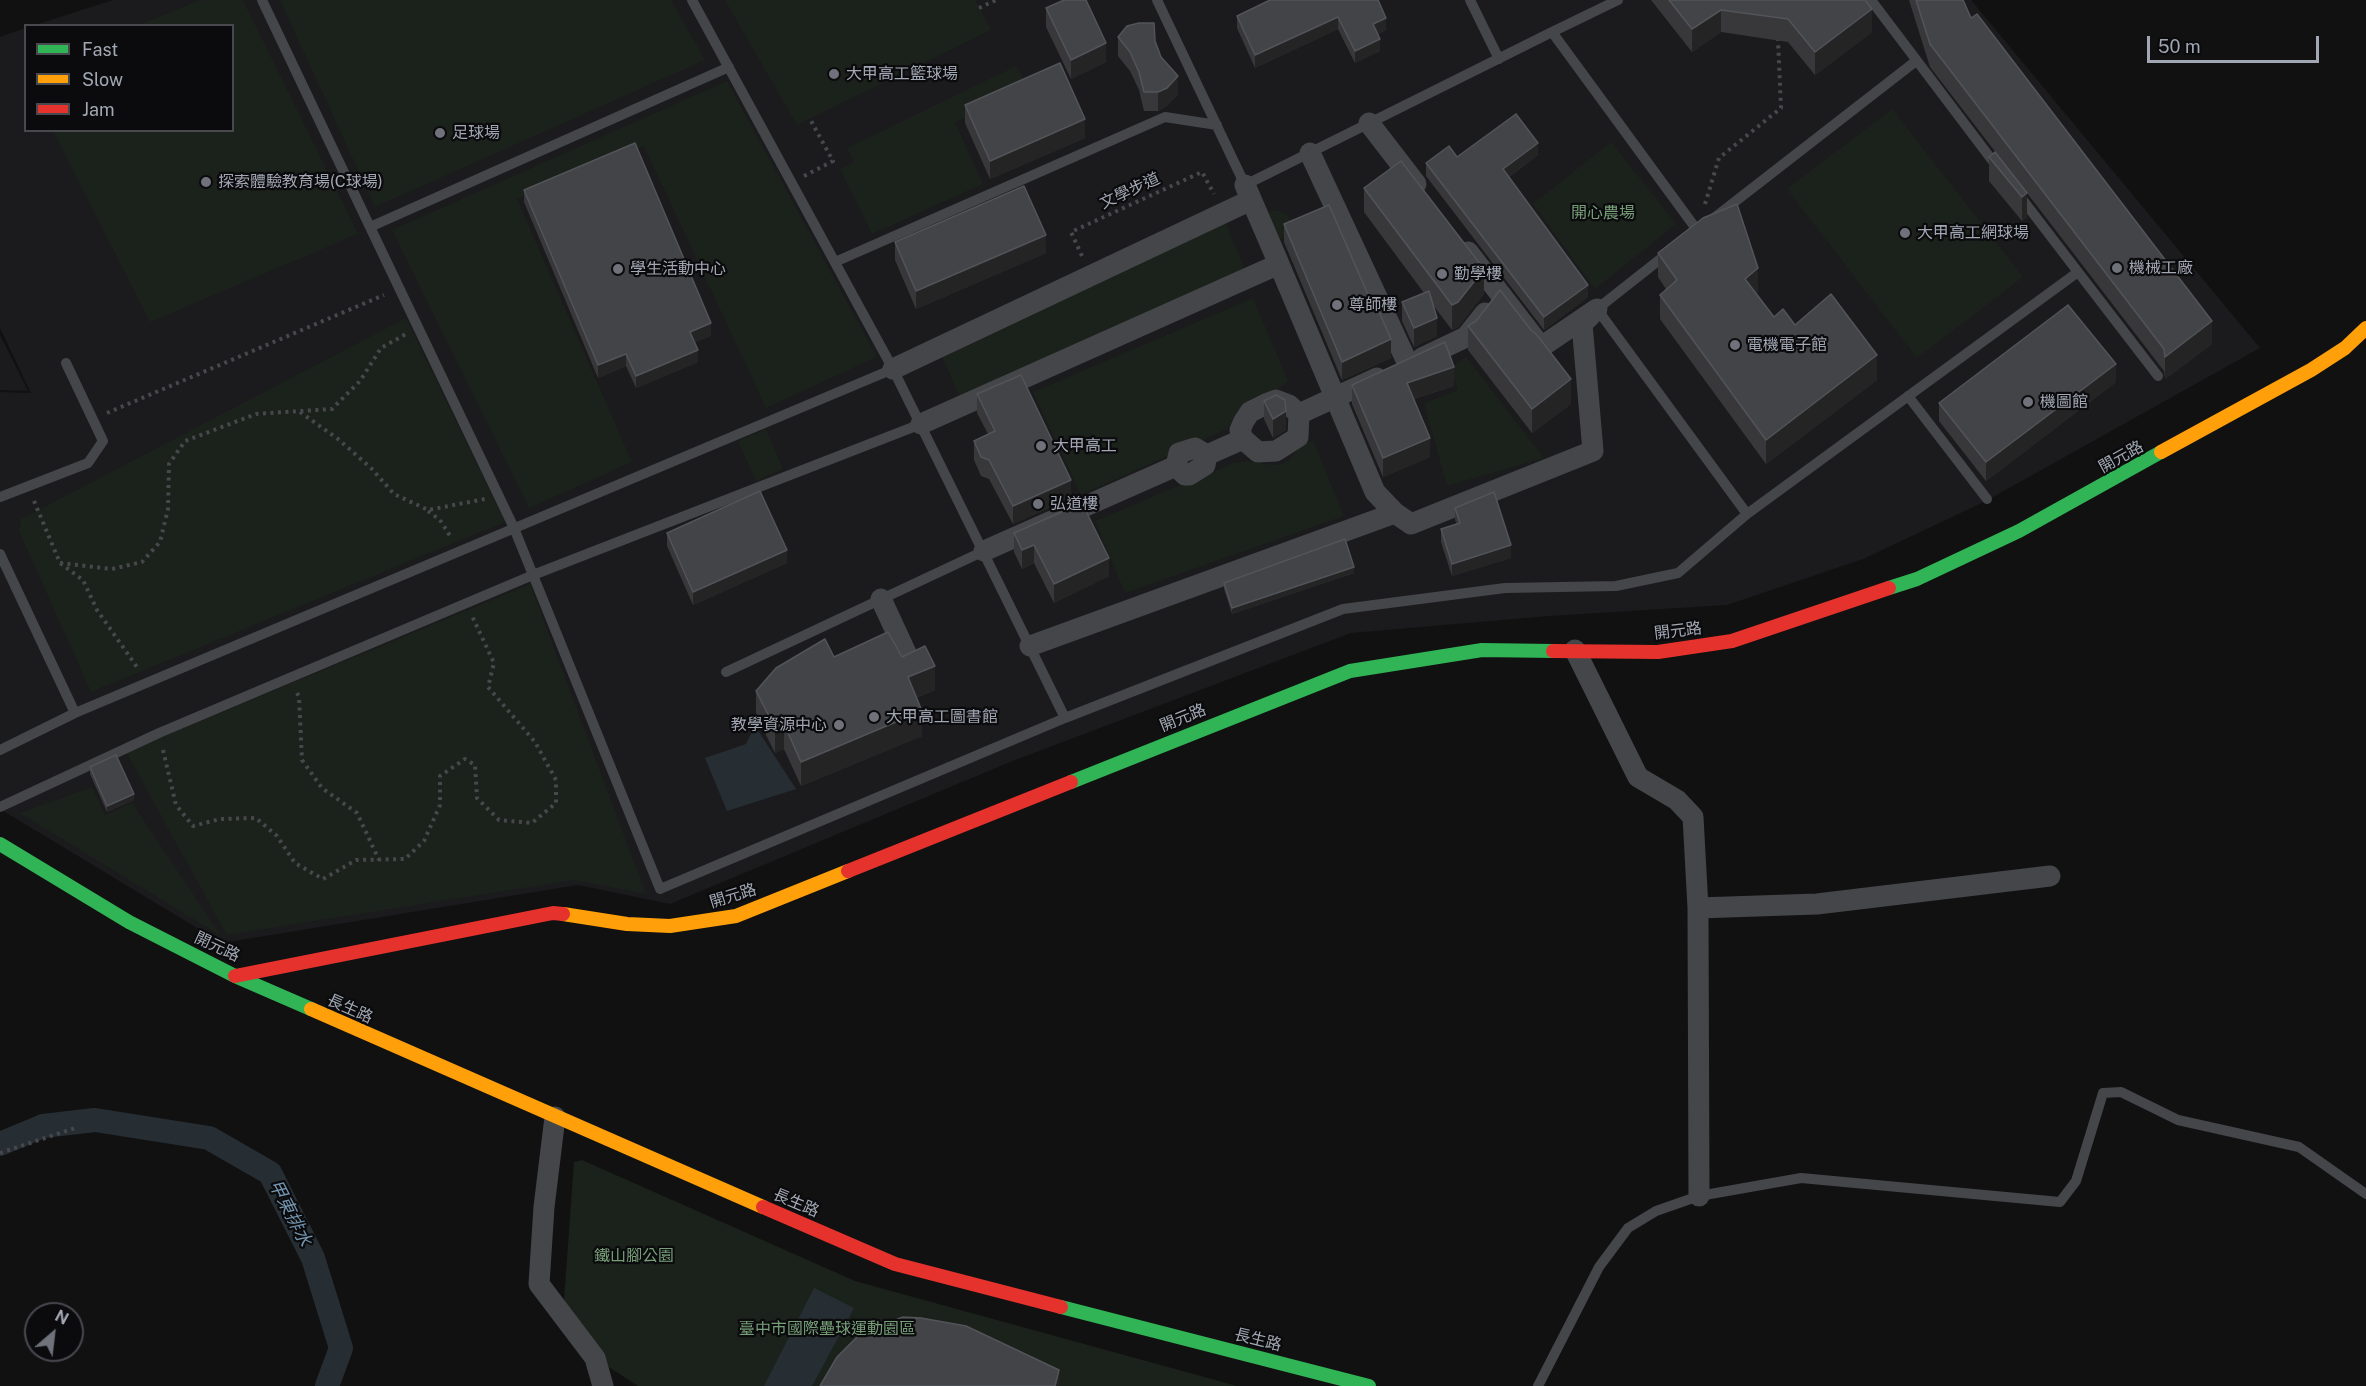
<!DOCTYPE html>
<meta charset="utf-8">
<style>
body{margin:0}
#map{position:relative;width:2366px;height:1386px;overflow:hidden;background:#111;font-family:"Public Sans",sans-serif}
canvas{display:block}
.legend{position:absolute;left:24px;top:24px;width:210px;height:108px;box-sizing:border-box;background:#0b0b0d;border:2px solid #47494f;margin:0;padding:8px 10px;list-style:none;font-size:18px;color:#a1a7b3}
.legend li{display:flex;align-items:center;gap:12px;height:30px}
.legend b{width:30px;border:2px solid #47494f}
.north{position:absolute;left:24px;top:1302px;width:60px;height:60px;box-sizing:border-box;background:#0b0b0d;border:2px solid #47494f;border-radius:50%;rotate:28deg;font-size:16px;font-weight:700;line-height:24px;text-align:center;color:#a1a7b3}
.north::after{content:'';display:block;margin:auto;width:21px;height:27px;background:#6f727a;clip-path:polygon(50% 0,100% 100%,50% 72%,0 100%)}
.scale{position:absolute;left:2147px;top:36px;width:172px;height:27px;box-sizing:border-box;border:3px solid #a1a7b3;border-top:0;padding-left:8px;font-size:18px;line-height:21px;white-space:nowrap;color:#a1a7b3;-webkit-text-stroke:4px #0b0b0d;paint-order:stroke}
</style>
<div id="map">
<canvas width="2366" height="1386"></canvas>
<ul class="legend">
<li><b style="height:8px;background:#30b455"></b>Fast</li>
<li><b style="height:8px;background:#ff9f0a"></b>Slow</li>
<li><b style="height:8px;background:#e5322d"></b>Jam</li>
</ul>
<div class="north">N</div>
<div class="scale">50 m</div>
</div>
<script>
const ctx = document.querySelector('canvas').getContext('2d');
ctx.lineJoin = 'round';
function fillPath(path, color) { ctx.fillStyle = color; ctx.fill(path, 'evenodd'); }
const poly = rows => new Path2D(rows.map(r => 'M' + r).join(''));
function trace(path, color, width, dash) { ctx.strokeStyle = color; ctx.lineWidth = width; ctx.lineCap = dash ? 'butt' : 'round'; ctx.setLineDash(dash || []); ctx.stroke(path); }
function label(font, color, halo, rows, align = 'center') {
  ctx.font = font + ' "Public Sans","Noto Sans TC",sans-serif'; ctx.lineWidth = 4.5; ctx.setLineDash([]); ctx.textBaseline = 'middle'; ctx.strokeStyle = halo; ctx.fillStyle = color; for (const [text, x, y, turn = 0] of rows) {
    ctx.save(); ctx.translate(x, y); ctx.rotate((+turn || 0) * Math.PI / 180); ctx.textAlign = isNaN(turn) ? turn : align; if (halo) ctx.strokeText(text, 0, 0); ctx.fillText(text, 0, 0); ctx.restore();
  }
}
fillPath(poly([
 [113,0,1971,0,2260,348,1984,502,1863,559,1727,605,1549,616,1351,633,1010,762,670,904,578,885,222,943,0,809,0,392,31,393,0,328,0,37,25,28,26,130,232,130,232,26,35,25],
 [0,335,28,391,0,390]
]), '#1b1b1d');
fillPath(poly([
 [200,0,243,0,358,234,150,322,53,131,232,130,232,26,139,25],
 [280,0,671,0,705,60,375,207],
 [725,0,975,0,991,30,797,125],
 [1016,66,1029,88,955,122,983,184,872,234,840,169,854,162,847,148],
 [727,81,877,357,766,408,644,146,517,199,632,462,529,508,392,230],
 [1892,109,2023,277,1917,358,1787,189],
 [1611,142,1676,224,1595,289,1533,204],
 [1271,211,1280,211,1288,216,1291,225,1285,237,1276,239,1267,214],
 [1224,218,1245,271,963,403,939,350],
 [1253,298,1288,380,1284,385,1278,389,1253,398,1241,408,1227,429,1081,495,1033,392],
 [406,318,505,522,91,692,19,531,21,519],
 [1466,357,1544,458,1447,486,1424,403,1458,390,1450,368],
 [766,429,783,469,756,481,738,441],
 [1313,440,1344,516,1125,593,1095,521,1233,463,1246,461,1273,465,1282,464,1289,460,1296,452,1297,447],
 [530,584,646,894,574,880,227,935,126,752],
 [92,787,105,815,132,803,221,936,20,813],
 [582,1160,855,1281,1237,1386,638,1386,604,1364,564,1300,574,1162]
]), '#1b211b');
fillPath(poly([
 [755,726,796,789,727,811,705,758,746,744],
 [814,1288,854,1308,812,1386,764,1386]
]), '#262e34');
trace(poly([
 [0,1144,43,1126,95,1120,209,1138,270,1173,313,1258,341,1348,327,1386]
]), '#262e34', 24);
trace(poly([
 [979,8,996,0],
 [804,176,833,161,810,119],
 [1705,204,1719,158,1781,108,1778,40],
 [1082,256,1071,232,1202,172,1214,194],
 [300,412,338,439,371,468,394,494,428,510,485,499],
 [107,413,384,295],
 [34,501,60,563,83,580,97,610,139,670],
 [428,511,440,520,452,539],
 [60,563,112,569,142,562,160,542,168,509,169,464,185,441,256,414,332,409,360,381,381,348,406,334],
 [297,693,299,697,302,760,322,788,357,813,379,860],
 [163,750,176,805,193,826,220,819,256,818,277,836,295,863,323,879,356,860,405,859,424,841,440,805,440,776,465,759,475,765,477,798,499,820,532,823,556,803,556,780,535,742,488,687,494,663,472,616],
 [0,1153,75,1128]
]), '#47484c', 4, [3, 4.5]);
trace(poly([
 [262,0,370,227],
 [692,0,893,369,1065,718,1343,609,1505,588,1616,586,1678,573,1747,514,2078,272,2019,195],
 [1157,0,1245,185,1552,32,1697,230],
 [1470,0,1499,59],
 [1871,0,1998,168],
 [1552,32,1618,0],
 [729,67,370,227,514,528,660,889,1065,718],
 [1714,218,1916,61],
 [1668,253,1597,309,1747,514],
 [835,262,1165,117,1217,125],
 [2078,272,2158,376],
 [1908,396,1987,499],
 [0,497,88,463,103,441,66,363],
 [0,554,75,713],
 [726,672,984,551],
 [0,750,75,713,893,369],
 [0,807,159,733,533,575,921,424],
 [1538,1386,1599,1267,1628,1228,1656,1211,1699,1196,1801,1178,2060,1202,2076,1181,2103,1093,2121,1092,2178,1120,2299,1147,2366,1194]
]), '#45464a', 10);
trace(poly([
 [1369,123,1416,184],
 [1310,153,1408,364],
 [1245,185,1279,264],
 [1422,358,1466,337,1485,313],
 [893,369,1251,200],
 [921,424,1279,264,1375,492,1395,513,1411,524,1593,451,1582,324,1597,309,1541,347,1468,252],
 [1243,439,1240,430,1244,421,1250,412,1268,403,1276,400,1289,405,1299,414],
 [1176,466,1185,475,1189,475,1205,465,1207,455],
 [984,551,1176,466,1179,453,1195,448,1207,455,1243,439,1258,452,1276,451,1298,437,1299,414,1377,378],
 [881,599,906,653],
 [1030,646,1395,513],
 [1575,650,1638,777,1677,800,1693,817,1698,908,1699,1196],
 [1698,908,1817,904,2050,876],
 [555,1117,544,1207,539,1284,595,1358,603,1386]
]), '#45464a', 21);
trace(poly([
 [1889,588,1917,579,2019,531,2161,452],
 [1071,782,1350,671,1482,650,1553,651],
 [0,844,129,922,235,976,311,1009],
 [1061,1307,1369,1386]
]), '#30b455', 14);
trace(poly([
 [2161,452,2311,370,2345,348,2366,328],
 [563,914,627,924,670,926,736,916,848,871],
 [311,1009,763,1207]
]), '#ff9f0a', 14);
trace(poly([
 [1553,651,1658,652,1732,641,1889,588],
 [848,871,1071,782],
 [235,976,553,913,563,914],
 [763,1207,895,1264,1061,1307]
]), '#e5322d', 14);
fillPath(poly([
 [1378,0,1386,30,1378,34,1380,51,1355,63,1338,29,1255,68,1237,28,1237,16],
 [1651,0,1865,0,1872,32,1815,75,1788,42,1721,32,1692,52],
 [1909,0,1963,0,1971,18,2212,344,2165,379,2164,371,1930,67],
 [1046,8,1106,62,1071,79,1046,27],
 [1118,37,1161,57,1178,94,1167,106,1158,111,1144,111,1139,90,1130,71,1118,56],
 [965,105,1085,138,990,179,965,123],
 [1538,155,1509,177,1588,297,1544,330,1426,176,1426,163,1457,157],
 [1989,157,2027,193,2027,217,2022,221,1989,181],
 [1364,188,1484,294,1458,327,1452,330,1433,305,1437,336,1414,347,1402,321,1402,302,1424,293,1364,212],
 [524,190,711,336,695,342,698,362,636,388,626,366,598,378,524,202],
 [1284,224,1376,313,1391,358,1342,380,1284,242],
 [895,242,1046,253,916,309,895,260],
 [1658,253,1758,292,1756,294,1774,317,1795,325,1877,380,1766,464,1660,319,1660,295,1666,289,1658,277],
 [1468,326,1571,404,1532,433,1468,350],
 [2116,382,1986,481,1939,421,1939,403],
 [1352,385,1454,386,1414,399,1430,457,1383,477,1352,404],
 [977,394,1071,498,1013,524,989,479,981,476,974,460,974,441,988,434,977,413],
 [1264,401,1286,430,1273,438,1264,419],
 [1455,508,1511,558,1452,576,1441,542,1441,529,1457,524,1455,520],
 [667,533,787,563,693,605,667,546],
 [1014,533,1109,576,1054,603,1034,563,1022,569,1014,552],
 [1354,573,1232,614,1224,589,1224,583],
 [834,657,902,657,935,690,916,698,922,736,801,786,784,749,775,753,756,715,756,691],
 [90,767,134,800,107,812,90,774]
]), '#38383b');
fillPath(poly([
 [1872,9,1872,32,1815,75,1815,52],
 [1721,10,1721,32,1692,52,1692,29],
 [1338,17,1338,29,1255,68,1255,55],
 [1386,18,1386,30,1373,36,1373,24],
 [1380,39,1380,51,1355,63,1355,51],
 [1106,43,1106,62,1071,79,1071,60],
 [1178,76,1178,94,1167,106,1158,111,1158,92],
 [1085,119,1085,138,990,179,990,161],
 [1538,143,1538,155,1503,181,1503,169],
 [2027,193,2027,217,2022,221,2022,197],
 [1046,235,1046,253,916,309,916,291],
 [1758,268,1758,292,1745,304,1745,279],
 [1484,269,1484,294,1458,327,1452,330,1452,305],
 [1588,285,1588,297,1544,330,1544,317],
 [1437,318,1437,336,1414,347,1414,328],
 [2212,321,2212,344,2165,379,2165,357],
 [711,323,711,336,690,344,690,332],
 [1391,339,1391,358,1342,380,1342,362],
 [698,350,698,362,636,388,636,376],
 [626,354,626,366,598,378,598,365],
 [1877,355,1877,380,1766,464,1766,440],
 [2116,364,2116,382,1986,481,1986,462],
 [1454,367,1454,386,1407,401,1407,383],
 [1571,379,1571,404,1532,433,1532,409],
 [1286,411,1286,430,1273,438,1273,419],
 [1430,438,1430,457,1383,477,1383,458],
 [1071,480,1071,498,1013,524,1013,506],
 [1034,545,1034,563,1022,569,1022,550],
 [1511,545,1511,558,1452,576,1452,564],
 [787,550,787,563,693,605,693,592],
 [1109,558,1109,576,1054,603,1054,584],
 [1354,567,1354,573,1232,614,1232,608],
 [935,666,935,690,908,701,908,677],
 [922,711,922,736,801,786,801,762],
 [784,724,784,749,775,753,775,728],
 [134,794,134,800,107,812,107,806],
 [1059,1370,1059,1386,1055,1386]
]), '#242425');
const building = poly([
 [1064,0,1086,0,1106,43,1071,60,1046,8,1064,0],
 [1270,0,1378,0,1386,18,1373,24,1380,39,1355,51,1338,17,1255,55,1237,16,1270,0],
 [1669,0,1865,0,1872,9,1815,52,1788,19,1721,10,1692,29,1669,0],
 [1916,0,1963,0,1971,18,1977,14,2212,321,2165,357,2164,349,1930,44,1916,0],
 [1139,23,1154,23,1155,41,1161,57,1178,76,1167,88,1158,92,1144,92,1139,72,1130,52,1118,37,1127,26,1139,23],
 [1060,63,1085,119,990,161,965,105,1060,63],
 [1516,114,1538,143,1503,169,1588,285,1544,317,1426,163,1449,146,1457,157,1516,114],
 [635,143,711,323,690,332,698,350,636,376,626,354,598,365,524,190,635,143],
 [1995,152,2027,193,2022,197,1989,157,1995,152],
 [1401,161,1484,269,1458,302,1452,305,1364,188,1401,161],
 [1024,186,1046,235,916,291,895,242,1024,186],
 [1737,204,1758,268,1745,279,1774,317,1783,309,1795,325,1831,294,1877,355,1766,440,1660,295,1677,280,1658,253,1703,218,1737,204],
 [1329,205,1376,313,1379,312,1391,339,1342,362,1284,224,1329,205],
 [1500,290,1531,330,1537,335,1571,379,1532,409,1468,326,1476,321,1500,290],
 [1429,291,1437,318,1414,328,1402,302,1429,291],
 [2068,305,2116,364,1986,462,1939,403,2068,305],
 [1445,342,1454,367,1407,383,1430,438,1383,458,1352,385,1445,342],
 [1021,375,1071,480,1013,506,989,460,981,457,974,441,995,431,977,394,1021,375],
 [1276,395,1285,400,1286,411,1273,419,1264,401,1276,395],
 [760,491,787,550,693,592,667,533,760,491],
 [1494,492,1511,545,1452,564,1441,529,1460,523,1455,508,1494,492],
 [1082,503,1109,558,1054,584,1034,545,1022,550,1014,533,1082,503],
 [1345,539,1354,567,1232,608,1224,583,1345,539],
 [888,632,902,657,925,646,935,666,908,677,922,711,801,762,784,724,775,728,756,691,776,668,825,639,834,657,888,632],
 [116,755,134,794,107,806,90,767,116,755],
 [903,1317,921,1318,966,1326,1059,1370,1055,1386,820,1386,837,1357,861,1333,903,1317]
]);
fillPath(building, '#434448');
trace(building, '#525459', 1.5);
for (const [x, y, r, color] of [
 [834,74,6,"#6f727a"],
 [440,133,6,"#6f727a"],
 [206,182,6,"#6f727a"],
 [1905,233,6,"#6f727a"],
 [2117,268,6,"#6f727a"],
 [618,269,6,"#6f727a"],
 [1442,274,6,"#6f727a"],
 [1337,305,6,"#6f727a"],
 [1735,345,6,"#6f727a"],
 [2028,402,6,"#6f727a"],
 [1041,446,6,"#6f727a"],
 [1038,504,6,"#6f727a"],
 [874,717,6,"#6f727a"],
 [839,725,6,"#6f727a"]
]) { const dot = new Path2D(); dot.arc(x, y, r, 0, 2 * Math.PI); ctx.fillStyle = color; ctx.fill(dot); trace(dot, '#0b0b0d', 2); }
label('16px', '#a1a7b3', '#0b0b0d', [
 ["大甲高工籃球場",846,74],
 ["足球場",452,133],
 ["探索體驗教育場(C球場)",218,182],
 ["大甲高工網球場",1917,233],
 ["機械工廠",2129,268],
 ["學生活動中心",630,269],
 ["勤學樓",1454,274],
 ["尊師樓",1349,305],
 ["電機電子館",1747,345],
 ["機圖館",2040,402],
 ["大甲高工",1053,446],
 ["弘道樓",1050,504],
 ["大甲高工圖書館",886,717],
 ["教學資源中心",827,725,"right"]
], 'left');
label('16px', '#a1a7b3', '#0b0b0d', [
 ["文學步道",1130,191,-25],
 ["開元路",2121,457,-29],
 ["開元路",1678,631,-7],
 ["開元路",1183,718,-22],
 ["開元路",733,896,-17],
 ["開元路",217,947,25],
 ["長生路",350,1009,24],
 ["長生路",796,1203,23],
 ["長生路",1258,1340,14]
]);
label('16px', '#779f79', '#0b0b0d', [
 ["開心農場",1603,213],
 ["鐵山腳公園",634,1256],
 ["臺中市國際壘球運動園區",827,1329]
]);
label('italic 18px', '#7596b0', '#0b0b0d', [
 ["甲東排水",290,1213,63]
]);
</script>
